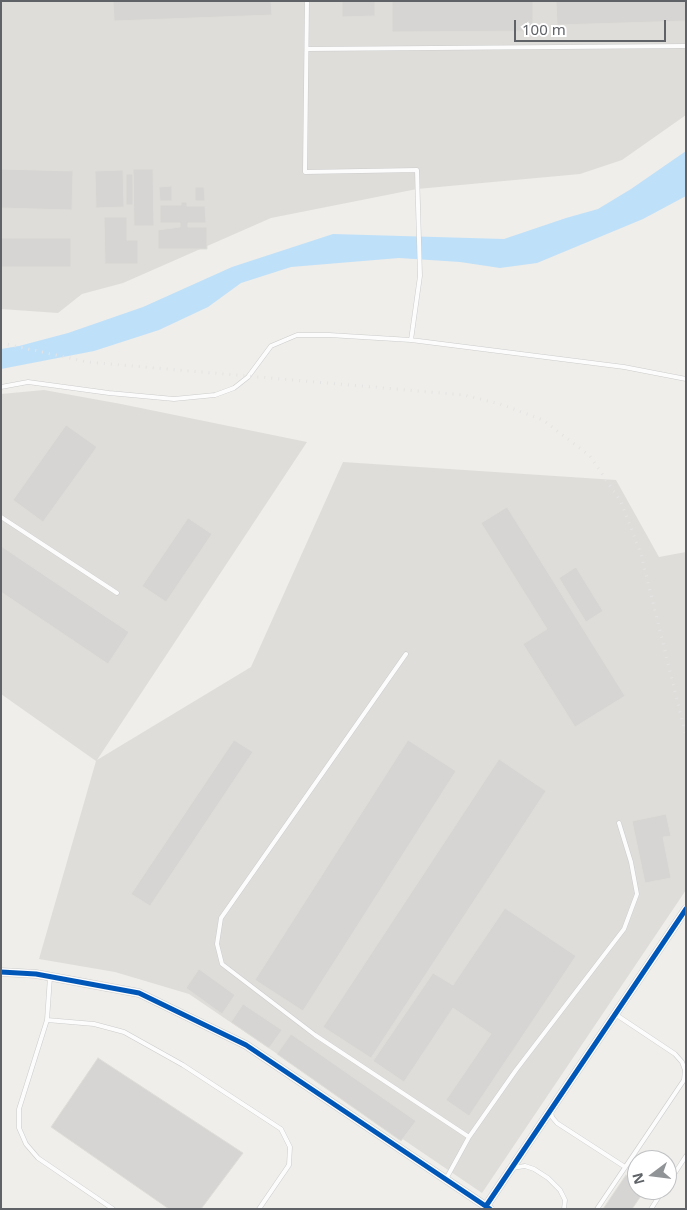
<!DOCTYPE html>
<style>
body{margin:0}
#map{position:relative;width:687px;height:1210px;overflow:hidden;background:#efeeea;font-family:"Noto Sans",sans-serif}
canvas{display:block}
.frame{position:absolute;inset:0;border:2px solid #5f6368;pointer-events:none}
.north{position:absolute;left:627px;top:1150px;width:50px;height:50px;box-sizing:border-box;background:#fff;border:1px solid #bfc1c3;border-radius:50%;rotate:255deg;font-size:14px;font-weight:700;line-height:20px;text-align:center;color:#5f6368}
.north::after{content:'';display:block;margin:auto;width:18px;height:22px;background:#919496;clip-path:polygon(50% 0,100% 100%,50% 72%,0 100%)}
.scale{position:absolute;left:514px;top:20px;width:152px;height:22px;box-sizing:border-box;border:2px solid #5f6368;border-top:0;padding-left:6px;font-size:15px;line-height:18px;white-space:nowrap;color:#5f6368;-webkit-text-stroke:4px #fff;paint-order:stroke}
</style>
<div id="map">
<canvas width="687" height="1210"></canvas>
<div class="frame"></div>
<div class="north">N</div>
<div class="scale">100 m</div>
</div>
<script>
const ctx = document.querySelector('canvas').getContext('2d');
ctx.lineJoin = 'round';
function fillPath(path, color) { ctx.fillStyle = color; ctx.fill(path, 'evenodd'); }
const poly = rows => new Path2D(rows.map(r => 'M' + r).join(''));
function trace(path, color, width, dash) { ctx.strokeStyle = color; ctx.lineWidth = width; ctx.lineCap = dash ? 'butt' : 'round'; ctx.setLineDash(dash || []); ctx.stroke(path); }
fillPath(poly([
 [1,1,686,1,686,115,622,160,580,174,417,189,271,218,123,283,82,294,58,313,1,309],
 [44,390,121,404,307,442,97,760,251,667,343,462,616,480,659,557,686,552,686,890,482,1193,189,994,115,972,39,959,96,761,1,694,1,394]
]), '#dfddda');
fillPath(poly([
 [686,151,686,196,643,219,537,263,500,268,460,262,399,258,291,267,241,283,208,307,159,330,94,351,1,369,1,349,19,346,68,333,143,307,232,267,333,234,504,239,566,218,598,209,631,189]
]), '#bfe0f9');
const building = poly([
 [113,1,271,1,272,15,114,21,113,1],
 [342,1,375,1,375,16,342,17,342,1],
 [392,1,533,1,533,31,392,32,392,1],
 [556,1,686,1,686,21,557,25,556,1],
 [1,169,73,171,72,210,1,208,1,169],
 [133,169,153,169,154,226,134,226,133,169],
 [123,170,124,207,96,208,95,171,123,170],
 [126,174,133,174,133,205,126,205,126,174],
 [172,186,172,201,160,201,159,187,172,186],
 [195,187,204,187,205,201,195,201,195,187],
 [181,202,187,202,187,206,205,206,206,223,188,223,188,227,207,227,207,249,158,249,158,230,180,227,180,223,160,223,160,205,181,205,181,202],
 [104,217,127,217,127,240,138,240,138,264,105,264,104,217],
 [1,238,71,238,71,267,1,267,1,238],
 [66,425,97,447,43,522,13,500,66,425],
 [507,507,625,696,575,727,523,644,547,629,481,523,507,507],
 [188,518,212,534,166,602,142,586,188,518],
 [1,546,129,632,108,664,1,592,1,546],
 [576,567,603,611,586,622,559,578,576,567],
 [234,740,253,752,150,906,131,894,234,740],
 [408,740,456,771,303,1011,255,980,408,740],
 [499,759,546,791,371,1058,323,1027,499,759],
 [666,814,671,836,663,837,671,878,645,883,632,821,666,814],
 [505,908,576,956,469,1116,446,1100,491,1034,453,1008,404,1082,373,1061,433,973,453,985,505,908],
 [199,969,235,995,222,1014,186,988,199,969],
 [243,1004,282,1030,269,1048,231,1022,243,1004],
 [291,1034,416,1121,401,1141,277,1054,291,1034],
 [98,1058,243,1153,201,1209,169,1209,51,1127,98,1058],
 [626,1175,637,1183,637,1190,645,1190,632,1209,603,1209,626,1175]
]);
fillPath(building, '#d6d5d3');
trace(building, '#deddd9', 1);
const service = poly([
 [307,1,305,172,417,170,420,276,411,340,624,367,686,379],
 [307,49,686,46],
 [1,387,28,382,109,393,174,399,215,395,234,388,248,377,271,346,297,335,329,335,411,340],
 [1,517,117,593],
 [406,654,221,918,217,944,222,964,315,1035,469,1137],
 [50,977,47,1020,19,1109,19,1128,26,1144,38,1158,113,1209],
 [47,1020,94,1024,124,1032,183,1065,281,1129,290,1147,289,1165,259,1209],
 [551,1111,552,1117,557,1123,625,1167],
 [512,1168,525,1166,534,1169,548,1178,560,1190,565,1200,564,1209],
 [446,1179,469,1137,516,1070,624,929,637,894,631,862,619,823],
 [667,1185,686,1156],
 [597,1209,684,1080,685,1070,682,1062,675,1054,615,1014],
 [651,1209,663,1190]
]);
const minor = poly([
 [1,972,36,974,139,993,246,1045,490,1209],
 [486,1206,686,909]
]);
trace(service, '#cbcccc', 5);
trace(minor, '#cbcccc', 9);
trace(service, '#fdfcfc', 4);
trace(minor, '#fdfcfc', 8);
trace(poly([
 [1,343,87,362,464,395,500,404,543,420,590,456,621,502,641,554,686,736]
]), '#e4e4e4', 3, [1, 6]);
trace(poly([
 [1,972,36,974,139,993,246,1045,490,1209],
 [486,1206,686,909]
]), '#0057b8', 5);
</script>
